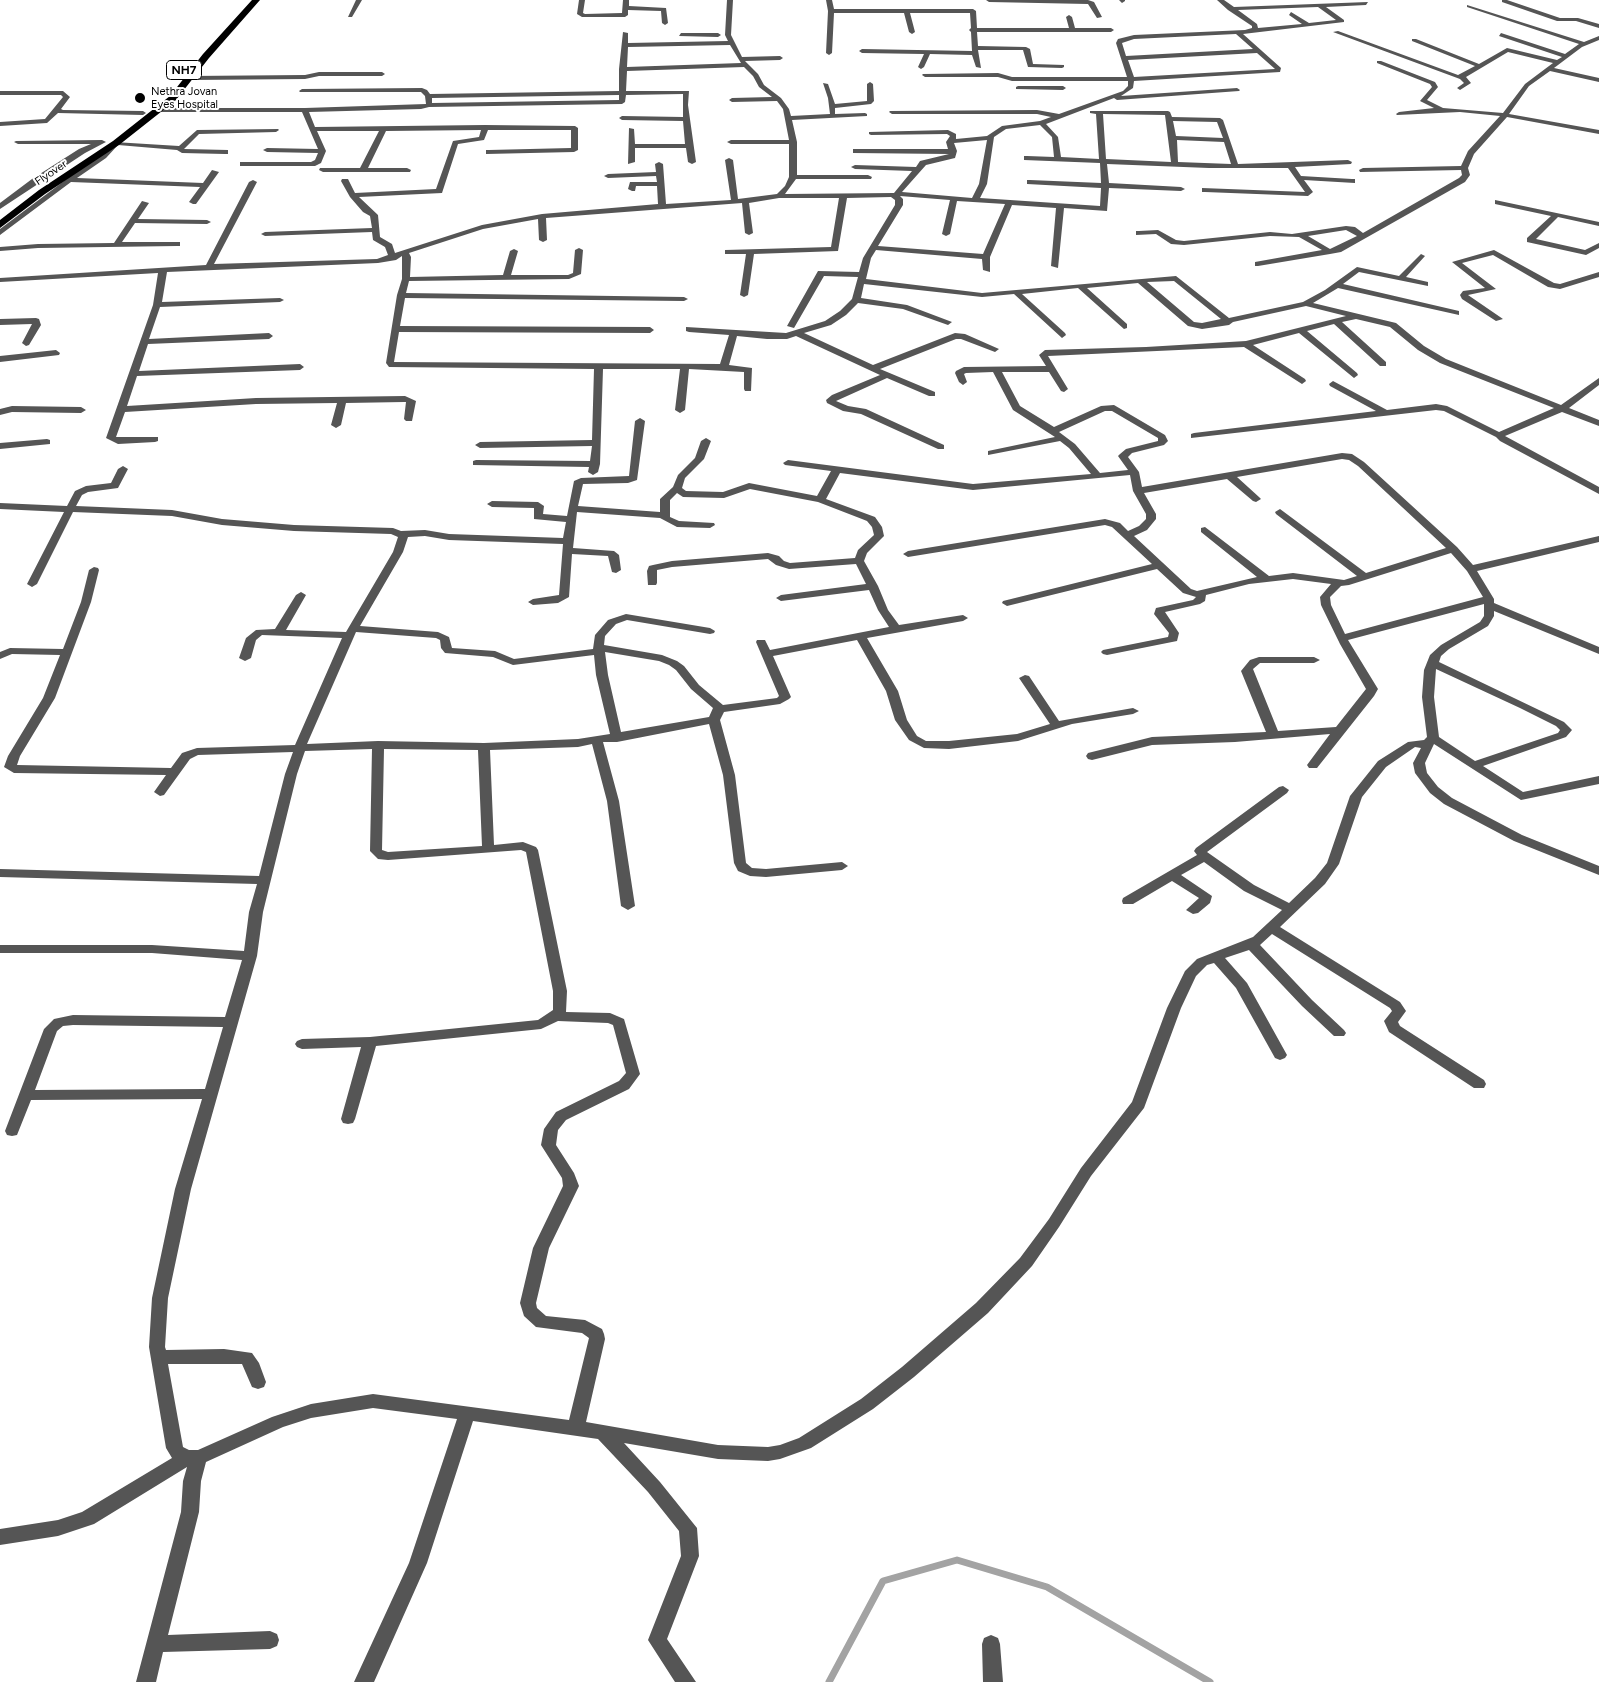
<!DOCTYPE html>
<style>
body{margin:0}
canvas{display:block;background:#fff}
</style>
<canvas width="1599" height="1682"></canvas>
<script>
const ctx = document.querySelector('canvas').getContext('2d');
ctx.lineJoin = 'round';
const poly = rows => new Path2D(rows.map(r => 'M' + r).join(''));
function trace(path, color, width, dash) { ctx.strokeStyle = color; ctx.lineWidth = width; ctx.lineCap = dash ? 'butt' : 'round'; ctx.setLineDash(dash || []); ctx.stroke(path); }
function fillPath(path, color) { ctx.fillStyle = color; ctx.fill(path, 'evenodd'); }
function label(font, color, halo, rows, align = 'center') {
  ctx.font = font + ' Figtree,sans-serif'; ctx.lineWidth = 4; ctx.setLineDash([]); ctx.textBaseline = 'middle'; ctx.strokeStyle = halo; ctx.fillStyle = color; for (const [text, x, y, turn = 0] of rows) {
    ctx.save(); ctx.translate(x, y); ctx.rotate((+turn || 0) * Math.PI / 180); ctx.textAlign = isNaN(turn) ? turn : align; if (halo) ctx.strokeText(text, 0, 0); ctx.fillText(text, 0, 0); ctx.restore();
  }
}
trace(poly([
 [829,1682,883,1581,957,1560,1047,1587,1210,1682]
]), '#a3a3a3', 7);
fillPath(poly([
 [356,0,362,0,352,17,348,17,356,0],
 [579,0,585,0,583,13,585,14,622,13,623,0,629,0,629,6,666,8,668,23,665,25,662,23,661,11,628,10,628,15,625,17,582,17,577,14,579,0],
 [727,0,733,0,731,35,742,57,780,56,783,58,780,60,745,61,758,74,764,85,781,98,789,109,791,116,830,114,828,98,823,83,828,84,835,104,867,101,867,84,870,82,873,84,874,101,871,104,835,108,835,114,865,113,867,114,867,116,792,120,797,142,797,175,868,175,872,177,871,179,796,179,785,194,894,193,912,171,855,169,851,167,855,165,916,167,920,161,949,154,853,153,853,149,948,149,946,142,950,136,947,134,871,135,869,134,869,132,948,130,956,134,956,139,987,136,1002,126,1040,121,1051,117,1037,114,892,114,889,112,890,111,1037,110,1059,114,1123,91,1128,86,1128,81,1012,81,998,77,925,77,922,75,923,74,998,73,1012,77,1127,77,1116,43,1118,39,1134,35,1245,30,1252,28,1252,26,1228,10,1217,0,1224,0,1234,7,1368,2,1366,5,1326,7,1344,20,1344,22,1243,34,1281,68,1280,72,1134,81,1133,88,1121,96,1237,88,1240,90,1239,91,1117,100,1114,98,1046,124,1058,137,1061,157,1099,159,1096,114,1090,113,1090,111,1168,111,1170,112,1172,117,1220,118,1223,120,1238,164,1348,160,1352,162,1351,164,1295,167,1301,176,1352,179,1355,179,1355,183,1304,180,1313,192,1308,196,1205,192,1202,192,1202,188,1305,192,1288,168,1209,168,1107,164,1109,183,1181,187,1185,189,1181,191,1109,188,1107,211,1064,208,1058,268,1051,266,1056,208,1012,205,990,257,990,272,983,270,982,259,876,250,871,258,866,279,982,293,1176,276,1229,318,1303,302,1325,290,1357,267,1399,276,1421,254,1425,256,1406,277,1428,282,1428,286,1359,272,1343,284,1459,311,1459,315,1338,288,1313,303,1396,323,1424,346,1446,359,1561,405,1599,378,1599,385,1569,408,1599,420,1599,426,1562,412,1505,436,1599,487,1599,494,1500,441,1496,437,1444,411,1436,410,1191,438,1191,434,1194,433,1376,411,1330,386,1329,384,1333,381,1387,410,1436,404,1447,406,1499,432,1554,408,1440,363,1418,350,1390,327,1356,319,1342,322,1386,362,1386,366,1380,366,1334,324,1307,331,1357,373,1358,375,1354,378,1299,333,1253,345,1305,379,1306,381,1302,384,1244,347,1048,356,1068,389,1064,392,1061,391,1049,372,1002,372,1020,406,1054,427,1101,406,1114,405,1165,435,1168,441,1164,445,1132,453,1128,457,1139,472,1142,487,1342,453,1352,454,1364,462,1457,547,1473,565,1599,536,1599,542,1477,571,1494,599,1494,603,1599,647,1599,654,1494,611,1494,616,1488,626,1449,649,1441,656,1439,662,1564,722,1572,730,1566,737,1483,766,1523,792,1599,776,1599,784,1521,800,1434,744,1425,763,1427,773,1438,787,1452,798,1522,835,1599,866,1599,875,1514,841,1444,804,1430,793,1415,773,1413,763,1421,748,1415,747,1386,767,1362,797,1339,864,1325,884,1280,927,1400,1002,1406,1011,1398,1022,1400,1026,1484,1080,1486,1084,1484,1088,1474,1088,1389,1032,1384,1021,1392,1011,1390,1008,1272,934,1260,945,1312,1000,1344,1030,1346,1033,1344,1036,1334,1036,1302,1006,1249,950,1225,958,1247,983,1287,1055,1285,1058,1280,1060,1275,1058,1236,988,1214,963,1207,965,1196,976,1181,1008,1144,1108,1091,1176,1059,1227,1032,1266,988,1313,914,1377,873,1409,811,1448,780,1459,768,1461,718,1459,624,1443,660,1482,697,1528,699,1556,667,1639,696,1682,675,1682,648,1640,681,1556,679,1531,648,1492,598,1439,473,1421,427,1563,374,1682,354,1682,409,1563,457,1419,373,1408,311,1418,283,1427,206,1462,201,1481,199,1512,168,1635,270,1631,277,1634,279,1640,277,1646,270,1649,163,1652,156,1682,136,1682,181,1512,183,1481,187,1467,94,1524,58,1536,0,1545,0,1529,58,1520,82,1512,172,1458,166,1448,149,1347,152,1298,175,1189,202,1099,31,1100,17,1135,12,1136,7,1135,5,1131,44,1029,54,1019,73,1015,225,1017,242,960,152,953,0,953,0,945,152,945,244,951,249,912,257,884,0,877,0,869,259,876,285,774,293,752,198,755,190,759,164,795,160,796,154,792,166,775,14,773,4,767,8,756,43,698,60,655,12,654,0,659,0,652,10,648,63,649,81,602,89,570,94,567,98,568,99,570,91,602,55,698,20,756,17,765,171,768,182,753,197,748,295,745,342,638,262,635,256,640,251,658,245,661,239,658,246,638,256,630,275,629,296,595,301,592,306,595,286,630,346,632,393,552,398,537,391,534,294,531,222,525,172,516,73,512,37,584,32,587,27,584,64,512,0,509,0,503,67,506,75,491,86,486,111,483,118,469,123,466,128,469,118,488,88,492,82,495,76,506,172,510,222,519,294,525,393,528,401,531,425,530,449,534,563,538,566,522,534,519,534,508,492,507,487,504,492,501,538,502,544,506,543,514,567,516,574,481,581,478,629,476,635,421,640,418,645,421,637,480,628,483,583,484,578,506,660,512,660,499,673,487,678,475,695,458,701,441,706,438,711,441,704,459,685,478,682,488,686,491,723,492,749,483,817,496,831,471,785,465,783,463,788,460,973,484,1091,474,1069,448,1060,441,988,455,988,451,1055,437,1013,410,993,372,966,373,964,374,967,382,963,385,959,382,955,373,956,371,964,367,1046,366,1039,355,1045,350,1146,347,1246,341,1346,316,1306,306,1233,322,1229,325,1202,329,1188,326,1138,283,1087,288,1127,324,1127,328,1124,329,1078,288,1022,294,1065,333,1066,335,1062,338,1014,294,982,297,864,284,861,298,907,305,952,322,948,325,903,309,858,303,846,315,831,325,804,333,873,365,955,333,965,334,999,349,995,352,961,339,956,339,880,369,935,392,935,396,929,396,887,378,836,401,848,406,866,409,944,445,944,449,938,449,861,414,843,411,827,403,826,400,832,395,880,375,796,336,787,339,767,339,737,336,729,365,752,368,751,391,745,391,744,389,744,372,689,369,685,410,680,413,675,410,680,369,603,369,600,464,598,472,593,475,588,472,589,467,473,465,473,461,476,460,590,461,592,446,480,448,475,445,480,442,592,440,594,369,389,367,386,363,397,295,402,279,402,256,396,260,378,263,167,272,162,302,280,298,284,300,280,302,160,307,149,339,269,333,273,336,269,339,148,344,139,371,300,364,304,367,300,370,137,376,127,406,256,398,405,396,416,401,412,421,406,421,404,419,406,402,404,402,346,403,341,425,336,428,331,425,337,403,256,404,125,412,116,437,158,437,158,441,155,442,118,444,106,438,153,305,158,273,0,282,0,278,206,265,249,182,253,180,257,182,214,264,377,259,388,255,385,247,373,240,372,232,265,236,261,234,265,232,372,228,370,216,363,212,350,197,341,181,342,179,348,179,355,193,436,189,453,141,479,137,481,130,386,131,368,168,407,168,411,170,410,172,323,172,319,170,320,168,360,168,379,131,317,131,326,151,321,163,315,166,240,166,240,162,311,162,315,160,318,153,267,152,263,150,267,148,318,149,302,112,159,112,156,110,159,108,305,108,426,104,425,96,421,92,300,92,299,91,302,89,422,88,427,90,430,94,619,91,619,69,623,32,628,33,628,43,728,41,725,35,727,0],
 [1318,7,1336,20,1309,23,1291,12,1289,15,1302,24,1258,28,1257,24,1238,10,1318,7],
 [1236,34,1253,49,1126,56,1122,43,1134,39,1236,34],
 [730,45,741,63,627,67,628,47,730,45],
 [1257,53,1275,69,1134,77,1128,60,1257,53],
 [744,67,753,76,759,87,772,97,732,98,729,100,732,102,777,101,783,109,789,140,731,140,727,142,731,144,789,144,789,177,785,186,777,194,738,199,733,160,729,158,725,160,731,200,666,204,663,164,659,162,655,164,656,172,608,174,604,176,608,178,656,176,657,182,630,182,628,189,632,191,635,191,636,186,657,186,658,204,542,214,482,225,395,253,392,244,380,237,378,215,359,197,442,193,458,144,484,140,488,130,571,130,571,148,489,150,486,150,486,154,574,152,578,150,578,128,575,126,485,125,315,127,309,112,421,109,429,107,622,104,625,102,626,95,683,94,683,117,622,116,619,118,622,120,683,121,685,144,635,144,634,129,629,128,628,164,635,162,635,148,686,148,688,162,692,164,696,162,688,105,689,91,626,91,627,71,744,67],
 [619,95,619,100,432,103,432,98,619,95],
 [1103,114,1165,115,1171,162,1106,159,1103,114],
 [1173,121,1217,122,1223,138,1176,136,1173,121],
 [1040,125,1052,137,1054,157,1027,156,1024,156,1024,160,1100,163,1101,183,1030,180,1027,180,1027,184,1101,188,1100,206,980,198,987,184,994,137,1006,129,1040,125],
 [987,140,979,184,972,198,902,192,926,165,955,158,957,151,954,143,987,140],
 [1177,140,1224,142,1231,164,1178,162,1177,140],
 [900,196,950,200,942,234,946,236,950,234,957,201,1005,204,983,254,878,246,903,205,903,199,900,196],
 [891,197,895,200,895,205,863,258,859,272,818,271,787,326,794,328,824,276,858,277,852,299,840,311,825,321,786,333,686,327,686,331,689,332,729,335,720,364,394,362,399,332,650,333,654,330,650,327,400,326,405,298,684,301,688,299,684,297,406,293,409,281,569,279,581,274,583,250,579,248,575,250,573,273,568,275,511,275,518,251,514,249,510,251,503,275,410,277,411,257,409,253,483,229,538,219,539,240,543,242,547,240,546,218,742,203,745,233,749,235,753,233,749,203,779,198,839,198,831,247,725,250,725,254,746,254,740,295,744,297,748,295,754,254,838,251,847,198,891,197],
 [1174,281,1221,319,1202,323,1194,322,1147,282,1174,281],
 [1105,411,1112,411,1158,438,1158,441,1126,449,1120,454,1118,456,1128,470,1100,473,1075,444,1059,432,1105,411],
 [1342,459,1349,460,1358,466,1446,548,1366,573,1280,509,1275,512,1276,514,1357,576,1344,580,1293,573,1269,576,1205,527,1201,528,1201,532,1257,577,1197,591,1191,589,1134,536,1147,530,1156,519,1156,514,1144,493,1227,479,1253,501,1256,502,1261,499,1259,497,1237,477,1342,459],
 [840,473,973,490,1130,475,1133,491,1146,514,1146,519,1139,526,1128,531,1120,523,1105,519,908,551,903,554,908,557,1105,525,1112,527,1152,564,1003,601,1002,603,1007,606,1157,569,1183,593,1196,597,1193,600,1156,608,1154,614,1169,633,1168,637,1103,650,1101,652,1103,654,1107,655,1177,641,1179,633,1165,612,1200,604,1205,601,1206,595,1249,584,1293,579,1331,584,1320,597,1321,605,1340,644,1366,689,1336,727,1278,731,1253,669,1260,663,1314,663,1320,660,1314,657,1259,657,1250,660,1241,671,1266,732,1152,737,1088,753,1086,756,1088,759,1092,760,1152,745,1235,742,1330,734,1307,765,1309,768,1317,768,1374,696,1378,689,1348,640,1484,604,1484,616,1480,622,1441,645,1430,655,1424,670,1422,697,1427,737,1424,740,1408,742,1378,761,1350,796,1327,863,1315,878,1289,903,1254,885,1207,852,1287,793,1289,790,1283,786,1279,787,1196,848,1194,851,1197,855,1123,898,1122,901,1123,904,1133,904,1172,881,1199,898,1186,910,1193,914,1198,913,1210,903,1212,896,1181,875,1204,862,1244,891,1282,910,1253,937,1197,959,1185,971,1167,1008,1132,1102,1081,1168,1049,1219,1020,1258,976,1303,902,1367,861,1399,799,1438,780,1445,768,1447,718,1445,586,1422,605,1339,604,1334,602,1329,585,1320,546,1316,537,1308,536,1303,549,1248,579,1186,574,1173,556,1145,558,1130,566,1120,629,1089,640,1074,624,1019,610,1013,566,1012,567,991,538,850,536,847,523,842,494,845,490,750,578,747,592,744,607,801,621,906,628,910,635,906,619,801,603,742,617,742,709,724,723,775,734,863,738,871,750,876,766,877,842,870,848,866,842,862,766,869,752,868,746,863,735,775,720,720,724,712,780,704,789,699,791,697,773,656,857,640,886,691,895,720,909,740,924,748,949,749,1018,741,1072,724,1133,714,1139,711,1133,708,1059,721,1029,676,1025,675,1019,678,1050,724,1017,734,949,741,926,741,917,736,907,720,898,691,867,638,963,621,968,618,963,615,899,625,888,610,878,586,864,561,867,553,884,536,882,527,875,517,826,499,840,473],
 [750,489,818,502,862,519,867,521,872,527,874,535,858,550,855,558,790,563,784,561,779,556,768,553,672,561,653,565,649,566,647,571,648,585,656,585,657,583,657,570,672,567,768,559,776,565,789,569,856,564,866,584,781,595,776,598,781,601,869,590,878,610,889,627,770,650,765,640,757,640,756,642,779,696,777,698,723,705,699,685,684,666,677,661,662,655,604,645,605,636,616,624,627,620,710,634,714,633,715,631,710,628,626,614,608,620,595,635,593,649,514,659,495,651,452,648,449,637,438,632,360,626,403,552,408,537,425,536,449,540,563,544,559,595,533,599,528,602,533,605,558,603,569,597,572,554,608,556,612,572,616,573,621,570,619,555,614,551,573,548,577,512,660,518,677,527,710,528,715,525,714,523,679,521,670,517,670,500,677,493,683,497,724,498,750,489],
 [1451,553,1467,571,1483,597,1345,634,1331,605,1330,597,1341,586,1349,585,1451,553],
 [356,632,436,638,440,640,441,648,445,653,493,657,513,665,594,655,596,675,610,734,578,739,484,743,378,741,307,744,356,632],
 [605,652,659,661,669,665,676,670,691,689,713,708,709,717,621,732,608,675,605,652],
 [1436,669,1520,708,1556,726,1560,730,1558,733,1475,761,1439,737,1434,697,1436,669],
 [372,749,370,851,378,859,388,860,521,850,526,852,553,991,553,1010,538,1020,370,1037,302,1039,297,1041,295,1044,297,1047,302,1049,361,1047,341,1119,343,1123,348,1124,353,1123,355,1119,376,1046,541,1029,558,1021,608,1023,613,1025,626,1073,619,1081,556,1112,544,1129,541,1145,562,1178,563,1186,533,1248,520,1303,524,1316,536,1327,582,1333,589,1338,569,1420,373,1394,311,1404,272,1417,198,1450,189,1450,183,1447,168,1364,242,1364,252,1387,258,1389,264,1387,266,1382,259,1363,252,1353,224,1349,166,1350,165,1347,168,1298,191,1189,257,956,263,912,297,774,305,751,372,749],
 [384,749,478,750,482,846,388,852,382,850,384,749],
 [73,1025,223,1027,205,1089,35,1090,57,1031,63,1026,73,1025],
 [826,0,832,0,834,9,973,9,976,11,977,28,1069,28,1066,17,1069,15,1072,17,1075,28,1111,28,1114,30,1111,32,977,32,978,46,1026,47,1030,49,1033,64,1064,65,1064,67,1062,68,1028,67,1023,50,978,50,981,68,976,67,972,55,930,54,924,67,921,69,918,67,924,54,862,53,859,51,862,49,972,51,971,32,969,30,971,28,970,13,910,13,915,32,912,34,909,32,904,13,834,13,832,53,829,55,826,53,828,11,826,0],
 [986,0,1088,0,1094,2,1102,17,1097,18,1088,4,989,2,986,0],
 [1119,0,1125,0,1125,1,1122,3,1119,0],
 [1502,0,1507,0,1560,18,1578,18,1599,24,1599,28,1576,21,1557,21,1502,2,1502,0],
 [1467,5,1584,42,1599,36,1599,40,1582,47,1554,68,1599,78,1599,82,1550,71,1529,86,1509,114,1599,130,1599,134,1507,117,1474,154,1468,168,1470,175,1465,182,1341,252,1330,254,1258,266,1255,266,1255,262,1322,250,1299,237,1270,236,1184,245,1171,244,1156,234,1136,235,1136,231,1139,231,1158,230,1176,240,1184,241,1270,232,1292,234,1346,226,1355,227,1363,233,1459,178,1462,175,1461,170,1360,172,1359,170,1363,168,1461,166,1468,151,1500,116,1460,112,1397,115,1396,114,1399,112,1434,108,1420,101,1432,87,1430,84,1377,63,1377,61,1381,61,1435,82,1438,87,1427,100,1443,108,1503,113,1525,84,1553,63,1508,52,1466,77,1471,83,1460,90,1457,88,1464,83,1460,79,1333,32,1338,31,1458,75,1475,66,1412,41,1412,39,1416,39,1479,64,1507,48,1557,60,1562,57,1499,36,1501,33,1565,54,1579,44,1467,7,1467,5],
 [1346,230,1357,236,1330,249,1308,236,1346,230],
 [681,33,718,33,721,35,718,37,679,36,681,33],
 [319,72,382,72,385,74,382,76,319,76,305,79,190,80,187,78,190,76,305,75,319,72],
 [1018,86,1063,86,1066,88,1063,90,1016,89,1016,87,1018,86],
 [0,91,63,91,70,97,61,109,63,110,143,111,146,113,143,115,58,113,47,123,0,126,0,122,45,119,63,97,61,95,0,95,0,91],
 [278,129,279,130,276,132,199,134,184,149,228,150,228,154,225,154,182,153,177,150,118,145,106,158,77,178,203,183,212,170,219,172,196,204,193,204,189,202,200,187,71,182,0,235,0,229,100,154,114,142,179,146,197,130,278,129],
 [102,140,106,142,104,143,85,153,0,209,0,203,32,179,79,149,91,144,18,144,14,142,16,141,102,140],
 [1495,200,1599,222,1599,226,1558,217,1536,239,1585,250,1599,243,1599,248,1586,255,1527,242,1527,238,1551,216,1495,204,1495,200],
 [142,201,149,203,138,219,207,220,211,222,207,224,135,223,122,242,180,242,180,246,177,246,38,248,0,251,0,247,38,244,114,243,142,201],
 [1494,250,1554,283,1560,284,1599,272,1599,277,1560,289,1548,287,1493,255,1462,263,1496,289,1468,295,1503,319,1496,321,1462,299,1460,295,1463,291,1485,288,1452,262,1494,250],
 [36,318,39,319,41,325,29,345,26,346,22,343,32,324,0,325,0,319,36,318],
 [56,350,60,353,59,355,0,362,0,356,56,350],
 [12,406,81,407,86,410,81,413,12,412,0,415,0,409,12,406],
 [47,439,50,440,50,444,0,449,0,443,47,439],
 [991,1635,998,1638,1000,1644,1003,1682,983,1682,982,1644,984,1638,991,1635]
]), '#555');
fillPath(poly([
 [252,0,260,0,209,58,176,100,119,145,45,194,0,228,0,220,39,190,113,141,170,96,203,54,252,0]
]), '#000');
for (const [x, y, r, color] of [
 [140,98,6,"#000"]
]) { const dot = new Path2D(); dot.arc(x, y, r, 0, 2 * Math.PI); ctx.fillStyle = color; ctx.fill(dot); trace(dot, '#fff', 2); }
label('11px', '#000', '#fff', [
 ["Nethra Jovan",151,92],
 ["Eyes Hospital",151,105]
], 'left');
label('11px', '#000', '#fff', [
 ["Flyover",51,173,-34]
]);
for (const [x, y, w] of [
 [184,70,35]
]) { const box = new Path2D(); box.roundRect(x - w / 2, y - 9.5, w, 19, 4); ctx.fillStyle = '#fff'; ctx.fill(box); trace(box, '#000', 1); }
label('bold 12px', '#000', null, [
 ["NH7",184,70]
]);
</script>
